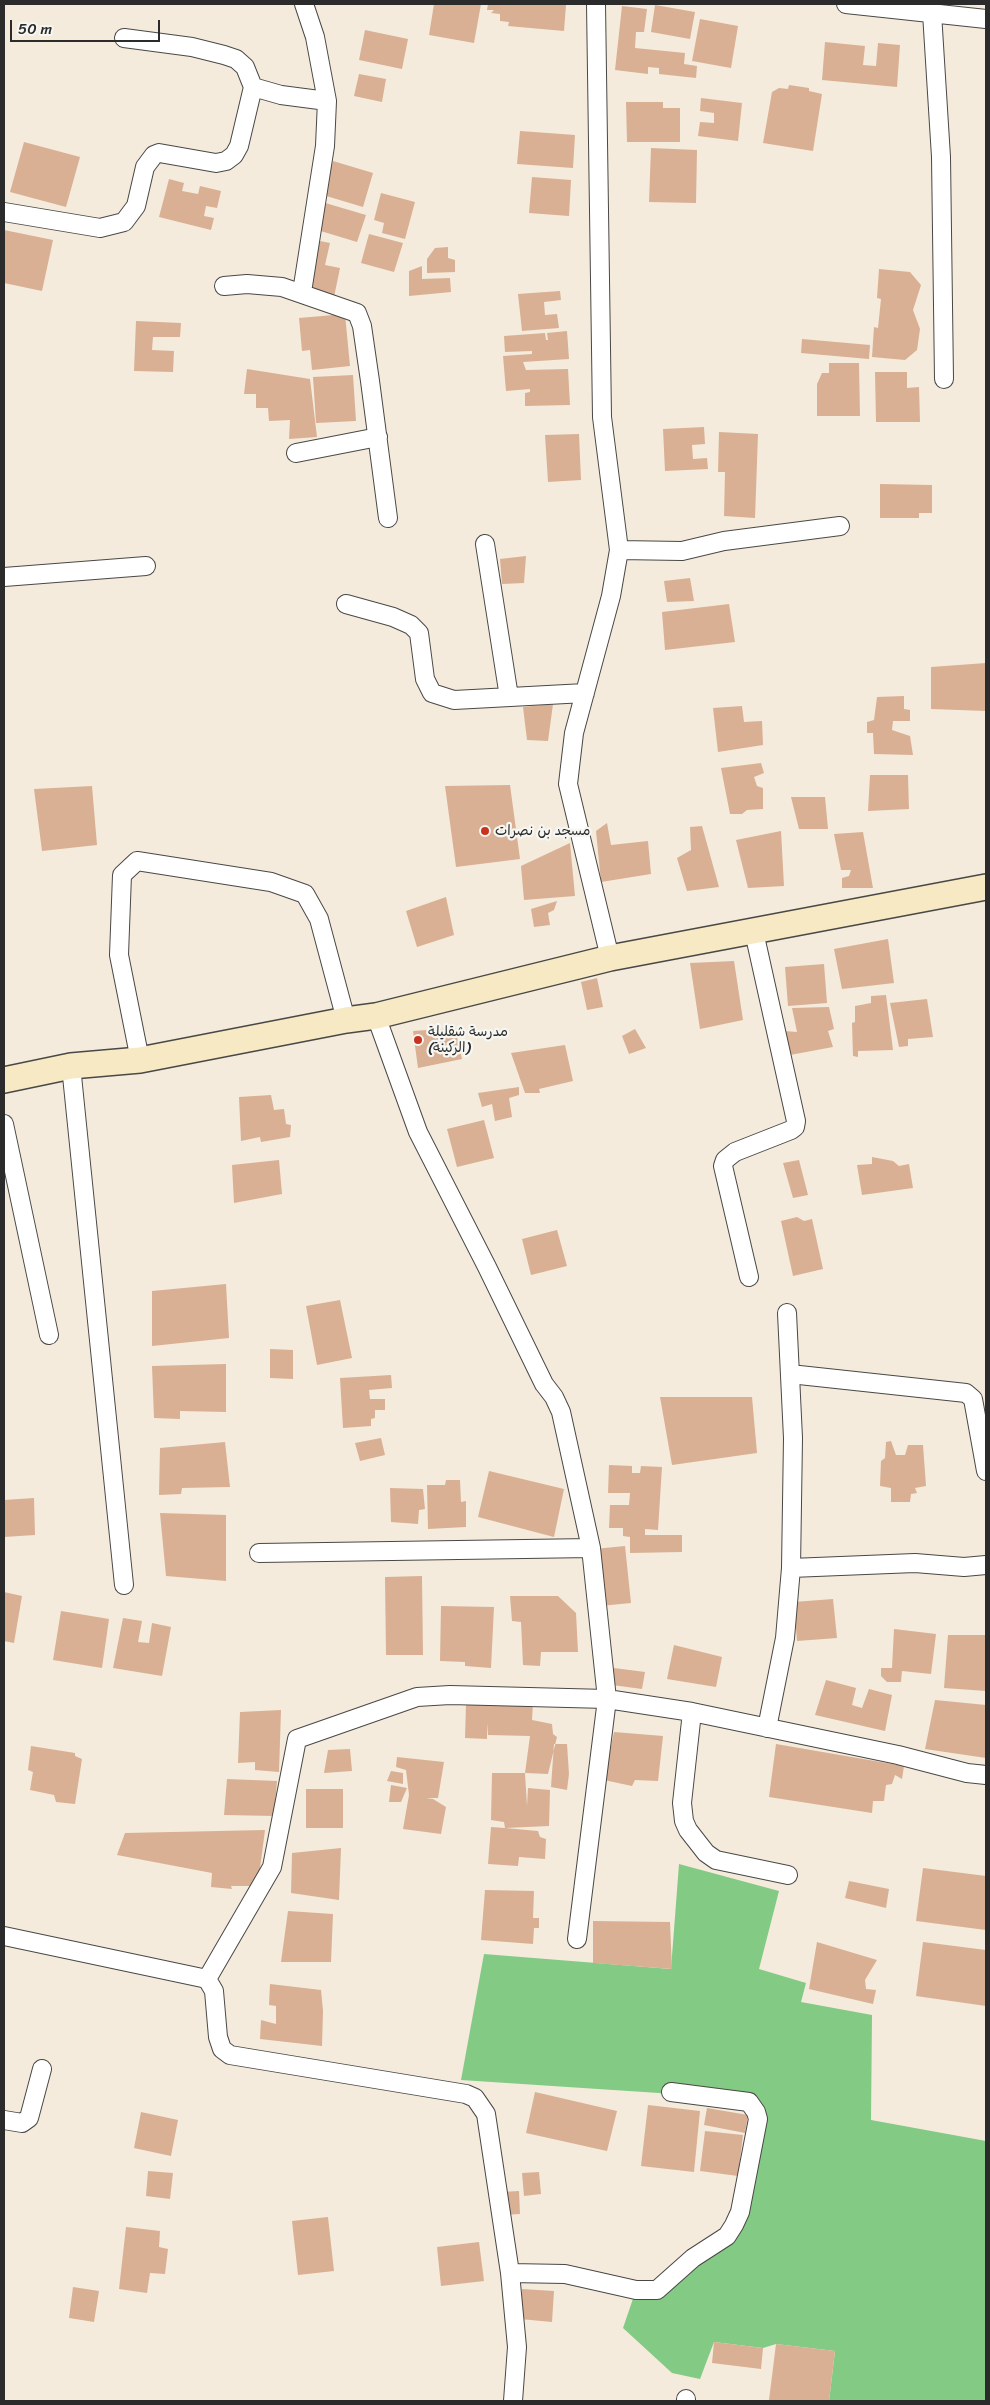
<!DOCTYPE html>
<meta charset="utf-8">
<style>
body{margin:0}
#map{position:relative;width:990px;height:2405px;overflow:hidden;background:#f4ebdc;font-family:Sriracha,sans-serif}
canvas{display:block}
.frame{position:absolute;inset:0;border:5px solid #2b2b2b;pointer-events:none}
.scale{position:absolute;left:10px;top:20px;width:150px;height:22px;box-sizing:border-box;border:2px solid #2b2b2b;border-top:0;padding-left:6px;font-size:15px;line-height:18px;white-space:nowrap;color:#2b2b2b;-webkit-text-stroke:4px #f6f6f2;paint-order:stroke}
</style>
<div id="map">
<canvas width="990" height="2405"></canvas>
<div class="frame"></div>
<div class="scale">50 m</div>
</div>
<script>
const ctx = document.querySelector('canvas').getContext('2d');
ctx.lineJoin = 'round';
function fillPath(path, color) { ctx.fillStyle = color; ctx.fill(path, 'evenodd'); }
const poly = rows => new Path2D(rows.map(r => 'M' + r).join(''));
function trace(path, color, width, dash) { ctx.strokeStyle = color; ctx.lineWidth = width; ctx.lineCap = dash ? 'butt' : 'round'; ctx.setLineDash(dash || []); ctx.stroke(path); }
function label(font, color, halo, rows, align = 'center') {
  ctx.font = font + ' Sriracha,"Playpen Sans Arabic",sans-serif'; ctx.lineWidth = 4.5; ctx.setLineDash([]); ctx.textBaseline = 'middle'; ctx.strokeStyle = halo; ctx.fillStyle = color; for (const [text, x, y, turn = 0] of rows) {
    ctx.save(); ctx.translate(x, y); ctx.rotate((+turn || 0) * Math.PI / 180); ctx.textAlign = isNaN(turn) ? turn : align; if (halo) ctx.strokeText(text, 0, 0); ctx.fillText(text, 0, 0); ctx.restore();
  }
}
fillPath(poly([
 [679,1864,779,1891,759,1969,806,1983,801,2002,872,2015,871,2120,986,2141,986,2401,829,2401,835,2351,776,2344,763,2348,714,2342,700,2379,672,2373,623,2328,636,2290,664,2286,740,2212,753,2106,659,2093,461,2080,484,1954,671,1969]
]), '#83ca85');
fillPath(poly([
 [434,4,481,4,474,43,429,35],
 [488,4,566,5,564,31,508,26,509,22,500,21,500,14,491,13,494,10,487,10],
 [655,5,695,12,690,39,651,32],
 [622,6,647,9,644,32,636,32,635,48,685,53,684,64,697,66,696,78,659,74,659,68,648,67,648,74,615,70],
 [700,19,738,26,731,68,692,61],
 [365,30,408,39,402,69,359,60],
 [825,42,865,46,863,65,876,66,878,43,900,45,897,87,822,80],
 [359,74,386,79,382,102,354,96],
 [789,85,809,88,809,91,822,94,813,151,763,143,772,92,779,88,788,89],
 [701,98,742,103,738,141,698,136,700,122,714,123,714,113,700,111],
 [626,102,663,102,663,108,680,108,680,142,627,142],
 [520,131,575,135,573,168,517,164],
 [24,142,80,157,66,207,10,192],
 [651,148,697,150,696,203,649,202],
 [333,161,373,173,363,207,323,195],
 [532,177,571,180,569,216,529,213],
 [169,179,184,183,182,191,198,194,200,186,221,191,217,208,206,206,204,216,214,218,211,230,159,217],
 [381,193,415,202,405,239,382,233,384,223,374,220],
 [322,202,366,215,357,242,314,229],
 [4,230,53,240,42,291,4,283],
 [369,234,403,243,394,272,361,263],
 [315,240,330,243,325,265,340,268,334,297,305,291],
 [448,247,448,258,455,260,455,272,427,273,427,259,435,248],
 [422,266,422,279,450,278,451,292,409,296,409,271],
 [879,269,910,272,921,285,913,310,920,329,917,350,905,360,872,357,874,327,878,328,881,299,877,298],
 [560,291,561,300,544,302,545,315,557,314,559,328,522,331,518,294],
 [345,314,350,366,312,370,310,350,302,351,299,318],
 [136,321,181,323,180,337,153,337,152,350,174,351,173,372,134,371],
 [567,331,569,359,523,362,526,370,568,369,570,405,525,406,525,393,530,392,530,389,506,391,503,356,532,354,532,351,505,352,504,336,545,333,546,340,548,340,547,333],
 [802,339,870,345,869,359,801,353],
 [829,363,859,363,860,416,817,416,817,384,822,373,829,373],
 [247,369,310,379,317,437,289,439,290,420,269,421,268,408,256,408,256,394,244,394],
 [875,372,907,372,907,388,919,387,920,422,876,422],
 [353,375,356,421,316,423,313,377],
 [704,427,705,444,692,445,693,459,707,458,708,469,665,471,663,429],
 [719,432,758,434,755,518,724,516,725,472,718,472],
 [579,434,581,480,548,482,545,435],
 [880,484,932,485,932,513,919,513,919,518,880,518],
 [526,556,524,583,502,584,500,559],
 [690,578,694,601,667,602,664,581],
 [729,604,735,642,665,650,662,612],
 [986,663,986,711,931,709,931,667],
 [904,696,904,709,910,710,910,721,893,721,892,730,910,736,913,755,874,754,873,733,867,733,867,722,874,720,877,697],
 [553,704,548,741,527,740,523,707],
 [742,706,744,722,762,721,763,745,718,752,713,708],
 [761,763,764,773,754,777,757,786,763,788,763,809,747,810,742,814,730,814,721,768],
 [870,775,908,775,909,809,868,811],
 [510,785,520,859,456,867,445,786],
 [92,786,97,845,42,851,34,789],
 [791,797,825,797,828,829,799,829],
 [607,823,611,845,648,841,651,874,601,882,596,831],
 [702,826,719,887,687,891,677,858,691,850,690,827],
 [781,831,784,886,748,888,736,840],
 [863,832,873,888,842,888,842,878,849,876,851,870,841,870,834,834],
 [570,843,575,896,524,900,521,866],
 [446,897,454,935,417,947,406,911],
 [557,901,554,910,548,913,550,925,534,927,531,909],
 [888,939,894,983,842,989,834,949],
 [734,961,743,1020,700,1029,690,963],
 [824,964,827,1003,788,1006,785,967],
 [597,978,603,1007,587,1010,581,982],
 [886,995,893,1050,858,1051,858,1057,853,1056,852,1023,855,1022,855,1006,871,1003,871,996],
 [927,999,933,1037,908,1039,908,1046,899,1047,890,1003],
 [829,1007,834,1029,828,1031,833,1047,790,1055,784,1031,797,1032,792,1008],
 [455,1028,462,1059,418,1068,413,1031],
 [635,1029,646,1048,629,1054,622,1036],
 [565,1045,573,1081,539,1089,540,1093,525,1093,511,1053],
 [519,1087,519,1095,509,1098,512,1117,495,1121,492,1104,482,1107,478,1093],
 [271,1095,274,1110,284,1109,286,1124,291,1125,290,1137,261,1142,260,1137,241,1141,239,1097],
 [484,1120,494,1158,457,1167,447,1129],
 [872,1157,893,1161,899,1166,909,1164,913,1188,862,1195,857,1165,872,1164],
 [279,1160,282,1194,234,1203,232,1165],
 [799,1160,808,1195,793,1198,783,1163],
 [797,1217,804,1221,812,1219,823,1269,793,1276,781,1221],
 [557,1230,567,1266,531,1275,522,1239],
 [226,1284,229,1338,152,1346,152,1291],
 [340,1300,352,1358,317,1365,306,1306],
 [270,1349,293,1350,293,1379,270,1378],
 [226,1364,226,1412,180,1411,180,1419,154,1418,152,1366],
 [391,1375,392,1388,369,1390,370,1399,385,1399,385,1410,375,1410,375,1418,371,1419,371,1426,343,1428,340,1378],
 [660,1397,752,1397,757,1453,672,1465],
 [381,1438,385,1455,360,1461,355,1443],
 [891,1441,896,1455,905,1455,908,1445,923,1445,926,1486,915,1488,917,1493,911,1494,910,1502,891,1502,891,1488,880,1486,881,1461,885,1458,886,1442],
 [225,1442,230,1487,182,1488,181,1494,159,1495,160,1448],
 [609,1465,632,1466,632,1473,640,1473,641,1466,662,1467,658,1530,645,1529,645,1535,682,1535,682,1552,630,1553,630,1537,623,1536,623,1528,609,1528,610,1505,629,1505,630,1493,608,1493],
 [489,1471,564,1489,554,1537,478,1517],
 [446,1480,460,1480,461,1502,466,1501,466,1527,428,1529,427,1485,445,1485],
 [390,1488,423,1489,425,1509,419,1510,418,1524,391,1522],
 [34,1498,35,1535,4,1537,4,1500],
 [160,1513,226,1515,226,1581,166,1576],
 [625,1546,631,1603,600,1606,594,1549],
 [422,1576,423,1655,386,1655,385,1577],
 [4,1592,22,1596,14,1643,4,1641],
 [510,1596,558,1596,576,1613,578,1652,541,1652,540,1666,523,1665,521,1622,512,1621],
 [833,1599,837,1638,797,1641,794,1602],
 [441,1606,494,1607,491,1668,465,1666,465,1662,440,1661],
 [61,1611,109,1619,102,1668,53,1660],
 [123,1618,142,1621,138,1642,149,1643,152,1623,171,1627,162,1676,113,1668],
 [894,1629,936,1634,931,1674,902,1671,901,1682,887,1682,881,1676,881,1668,892,1668],
 [948,1635,986,1635,986,1691,944,1688],
 [674,1645,722,1657,716,1687,667,1679],
 [614,1668,645,1672,642,1689,612,1685],
 [826,1680,856,1688,852,1705,862,1708,869,1689,892,1695,885,1731,815,1715],
 [935,1700,986,1705,986,1758,925,1749],
 [533,1702,532,1720,552,1724,553,1734,557,1737,548,1774,525,1773,527,1806,528,1788,550,1790,549,1826,505,1828,538,1831,540,1837,546,1839,545,1859,519,1857,518,1866,488,1864,491,1827,505,1828,504,1822,491,1820,492,1773,525,1773,530,1736,488,1735,487,1723,487,1739,465,1738,466,1704],
 [281,1710,279,1772,255,1770,255,1762,238,1763,240,1712],
 [614,1732,663,1736,658,1781,635,1780,632,1786,604,1780],
 [554,1744,567,1744,569,1774,567,1790,551,1787],
 [776,1744,904,1766,902,1779,895,1775,892,1784,886,1785,884,1801,873,1801,872,1813,769,1797],
 [31,1746,75,1753,75,1756,82,1759,75,1804,56,1802,54,1795,30,1790,33,1772,28,1770],
 [350,1749,352,1771,324,1773,328,1750],
 [397,1757,444,1762,438,1798,426,1798,433,1799,446,1807,441,1834,403,1829,409,1795,406,1770,396,1767],
 [391,1771,403,1773,403,1784,387,1781],
 [227,1779,277,1781,274,1816,224,1815],
 [391,1785,407,1788,401,1802,389,1802],
 [306,1789,343,1789,343,1828,306,1828],
 [265,1830,259,1876,250,1886,231,1886,232,1889,211,1887,212,1873,117,1855,125,1833],
 [341,1848,339,1900,291,1893,292,1853],
 [923,1868,986,1876,986,1930,916,1921],
 [849,1881,889,1889,886,1908,845,1898],
 [485,1890,534,1891,533,1918,539,1918,539,1928,534,1928,533,1944,481,1940],
 [288,1911,333,1914,331,1962,281,1962],
 [593,1921,670,1922,672,1969,593,1963],
 [817,1942,877,1960,865,1980,866,1989,876,1990,873,2004,809,1989],
 [923,1942,986,1950,986,2006,916,1996],
 [270,1984,321,1990,323,2011,322,2046,260,2039,261,2020,276,2024,276,2006,269,2005],
 [535,2092,617,2111,607,2151,526,2133],
 [648,2105,700,2111,694,2172,641,2166],
 [707,2108,748,2115,745,2133,704,2125],
 [141,2112,178,2120,171,2156,134,2148],
 [705,2131,743,2135,738,2176,700,2171],
 [148,2171,173,2173,170,2199,146,2196],
 [539,2172,541,2194,524,2196,522,2173],
 [519,2191,520,2214,504,2215,502,2192],
 [328,2217,334,2271,298,2275,292,2221],
 [126,2227,160,2231,159,2247,168,2249,165,2274,150,2273,147,2293,119,2289],
 [479,2242,484,2281,441,2286,437,2247],
 [73,2287,99,2291,94,2322,69,2318],
 [522,2289,554,2291,552,2322,520,2319],
 [714,2342,763,2348,761,2369,712,2363],
 [776,2344,835,2351,829,2401,769,2400]
]), '#d9b094');
const street = poly([
 [596,4,602,417,619,550,611,596,574,733,568,784,610,958],
 [846,4,986,19],
 [932,13,941,157,944,379],
 [124,38,192,47,224,55,236,59,245,67,253,87,281,95,327,101],
 [4,212,100,228,124,222,136,206,145,167,154,155,159,153,216,163,226,161,234,155,239,146,253,87],
 [224,286,247,284,282,287,357,313,362,326,370,381,388,518],
 [302,292,325,146,327,101,315,37,304,4],
 [296,453,378,437],
 [485,544,509,697],
 [619,550,682,551,724,541,840,526],
 [4,577,146,566],
 [346,604,393,617,411,625,419,633,425,679,432,693,454,700,585,693],
 [376,1016,418,1132,487,1267,544,1384,554,1397,561,1412,591,1548,607,1699,577,1939],
 [140,1060,119,955,122,875,137,861,271,882,305,894,319,919,346,1020],
 [71,1066,124,1585],
 [4,1124,49,1335],
 [749,1277,723,1166,725,1160,735,1152,791,1130,795,1127,796,1121,754,932],
 [790,1374,966,1393,973,1399,986,1471],
 [259,1553,591,1548],
 [791,1568,915,1563,964,1567,986,1565],
 [692,1712,682,1803,684,1821,688,1830,706,1853,716,1860,788,1875],
 [767,1728,785,1638,791,1568,793,1438,787,1313],
 [4,1936,207,1979,214,1991,218,2037,222,2049,230,2055,466,2094,475,2098,486,2114,510,2273,517,2347,513,2401],
 [207,1979,272,1867,297,1739,417,1697,450,1695,607,1699,692,1712,898,1755,967,1773,986,1775],
 [4,2120,22,2123,29,2118,42,2069],
 [510,2273,565,2274,636,2290,657,2290,693,2258,727,2236,734,2225,740,2212,758,2119,756,2112,749,2102,671,2092],
 [686,2401,686,2399]
]);
const secondary = poly([
 [4,1080,71,1066,140,1060,346,1020,376,1016,610,958,986,887]
]);
trace(street, '#494846', 20);
trace(secondary, '#494846', 28);
trace(street, '#fff', 18);
trace(secondary, '#f6e9c3', 25);
for (const [x, y, r, color] of [
 [485,831,5,"#c8321e"],
 [418,1040,5,"#c8321e"]
]) { const dot = new Path2D(); dot.arc(x, y, r, 0, 2 * Math.PI); ctx.fillStyle = color; ctx.fill(dot); trace(dot, '#f6f6f2', 2); }
label('14px', '#2b2b2b', '#f6f6f2', [
 ["مسجد بن نصرات",495,831],
 ["مدرسة شقليلة",428,1032],
 ["(الركينة)",428,1048]
], 'left');
</script>
